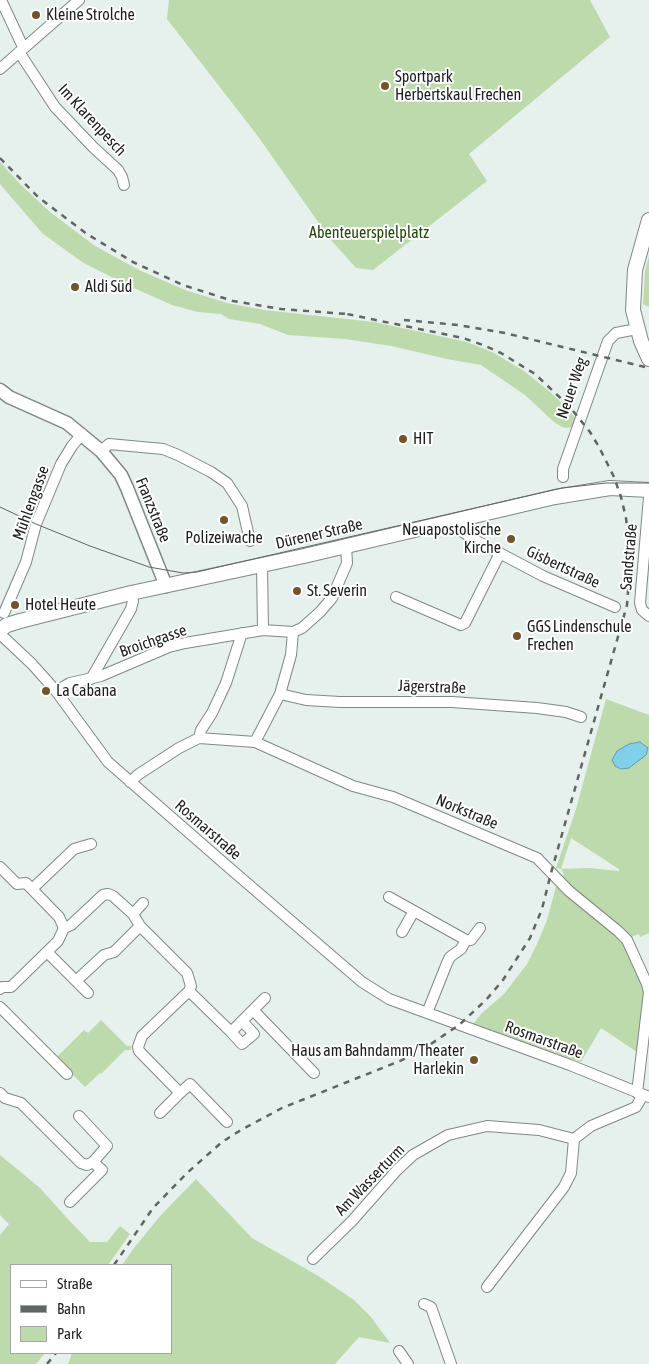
<!DOCTYPE html>
<meta charset="utf-8">
<style>
body{margin:0}
#map{position:relative;width:649px;height:1364px;overflow:hidden;background:#e6f0ed;font-family:"Asap Condensed",sans-serif}
canvas{display:block}
.legend{position:absolute;left:10px;top:1264px;width:162px;height:90px;box-sizing:border-box;background:#fff;border:1px solid #a4a5a5;margin:0;padding:6px 9px;list-style:none;font-size:15px;color:#1c1f1e}
.legend li{display:flex;align-items:center;gap:10px;height:25px}
.legend b{width:25px;border:1px solid #a4a5a5}
</style>
<div id="map">
<canvas width="649" height="1364"></canvas>
<ul class="legend">
<li><b style="height:6px;background:#fff"></b>Straße</li>
<li><b style="height:6px;background:#606563"></b>Bahn</li>
<li><b style="height:14px;background:#bddaad"></b>Park</li>
</ul>
</div>
<script>
const ctx = document.querySelector('canvas').getContext('2d');
ctx.lineJoin = 'round';
function fillPath(path, color) { ctx.fillStyle = color; ctx.fill(path, 'evenodd'); }
const poly = rows => new Path2D(rows.map(r => 'M' + r).join(''));
function trace(path, color, width, dash) { ctx.strokeStyle = color; ctx.lineWidth = width; ctx.lineCap = dash ? 'butt' : 'round'; ctx.setLineDash(dash || []); ctx.stroke(path); }
function label(font, color, halo, rows, align = 'center') {
  ctx.font = font + ' "Asap Condensed",sans-serif'; ctx.lineWidth = 4; ctx.setLineDash([]); ctx.textBaseline = 'middle'; ctx.strokeStyle = halo; ctx.fillStyle = color; for (const [text, x, y, turn = 0] of rows) {
    ctx.save(); ctx.translate(x, y); ctx.rotate((+turn || 0) * Math.PI / 180); ctx.textAlign = isNaN(turn) ? turn : align; if (halo) ctx.strokeText(text, 0, 0); ctx.fillText(text, 0, 0); ctx.restore();
  }
}
fillPath(poly([
 [169,0,590,0,610,37,469,154,487,181,373,270,356,268,330,239,257,135,167,19],
 [0,162,21,185,50,212,95,246,139,270,185,290,227,303,264,310,374,322,467,342,494,353,524,371,550,392,568,409,575,418,572,427,567,428,562,427,554,422,525,395,481,365,447,359,391,346,345,339,288,335,260,324,229,319,221,314,198,312,172,305,127,285,82,262,42,233,0,184],
 [649,256,649,307,643,304,645,271],
 [606,699,649,715,649,933,640,937,639,934,633,936,630,941,561,879,564,874,561,869,556,868,576,809],
 [571,838,619,869,619,871,589,868,561,869],
 [557,883,622,940,645,987,637,1052,601,1028,581,1062,473,1024,482,1013,504,994,527,964,537,944,547,920],
 [101,1020,127,1046,131,1046,131,1050,125,1050,101,1074,100,1073,85,1087,56,1058,84,1030,88,1033],
 [0,1155,40,1188,67,1218,90,1242,107,1242,120,1226,130,1234,108,1265,11,1265,11,1353,45,1353,36,1364,0,1364,0,1235,9,1224,0,1215],
 [196,1179,252,1238,320,1277,354,1300,371,1317,390,1343,359,1337,335,1364,68,1364,72,1353,171,1353,171,1265,122,1265,134,1248,161,1215]
]), '#bddaad');
const water = poly([
 [640,742,648,748,646,755,629,768,621,769,615,766,612,760,617,751,629,744,640,742]
]);
fillPath(water, '#81d0ea');
trace(water, '#639bad', 1);
const minor = poly([
 [1,0,23,47],
 [19,52,55,107,93,147,118,170,122,177,124,185],
 [0,69,79,0],
 [101,451,109,444,163,449,178,455,211,472,227,483,242,506,250,541],
 [563,477,563,469,608,341,616,333,637,329],
 [649,497,640,603,642,610,649,616],
 [456,520,460,530,473,539,543,576,615,607],
 [262,565,263,630],
 [396,597,461,625,465,623,500,553],
 [4,613,26,562,36,524,61,464,72,446,82,434],
 [0,634,32,664,56,691,108,762,226,865,362,982,389,999,570,1065,649,1097],
 [91,679,131,609,133,601,131,593],
 [56,691,70,683,101,676,169,647,185,643,263,630,293,632,302,628,320,612,332,598,347,563,346,546],
 [280,694,306,700,340,702,452,702,537,708,566,712,581,717],
 [199,738,201,730,212,713,226,683,242,633],
 [255,742,280,694,291,655,293,632],
 [130,782,139,774,179,748,199,738,255,742,353,786,393,797,537,858,569,891,618,931,627,940,647,984,649,992,637,1093],
 [0,867,17,884,26,883,59,917,64,928,58,941,11,987,2,987,0,989],
 [32,889,74,849,91,844],
 [389,897,466,940,471,940,480,928],
 [133,914,143,903],
 [64,928,71,925,103,895,108,894,113,896,133,914,140,926,187,973,191,986,189,991,231,1032,253,1010,314,1073],
 [402,932,414,911],
 [47,952,88,993],
 [76,981,104,955,114,952,140,926],
 [189,991,142,1036,138,1047,139,1051,180,1093,190,1084,227,1122],
 [0,1007,67,1074],
 [253,1010,265,998],
 [427,1013,447,963,450,957,461,949,466,940],
 [231,1032,242,1044,254,1034,242,1021],
 [0,1093,5,1098,21,1103,81,1163,87,1165,93,1162,107,1146,79,1116],
 [160,1113,180,1093],
 [70,1202,102,1170,93,1162],
 [313,1259,352,1221,397,1170,413,1155,448,1135,487,1126,539,1130,574,1139,591,1126,636,1107,643,1095],
 [487,1287,564,1187,571,1173,574,1139],
 [424,1304,431,1307,451,1364],
 [399,1351,408,1364]
]);
const tertiary = poly([
 [0,390,9,397,67,423,101,451,121,475,127,488,166,586]
]);
const secondary = poly([
 [649,220,635,270,633,310,641,341,649,359],
 [0,630,7,625,20,621,131,593,304,556,555,497,610,488,649,490]
]);
trace(minor, '#7f8885', 12);
trace(tertiary, '#7f8885', 15);
trace(secondary, '#7f8885', 16);
trace(minor, '#fff', 10);
trace(tertiary, '#fff', 12);
trace(secondary, '#fff', 14);
trace(poly([
 [0,507,36,524,90,546,149,567,183,573,197,572,562,488,606,483,649,483]
]), '#606563', 1);
trace(poly([
 [0,158,38,197,87,234,133,262,183,285,233,301,281,309,347,314],
 [404,320,458,325,505,333,649,368],
 [114,1265,153,1208,187,1173,222,1142,241,1130,282,1108,400,1061,422,1050,459,1025,486,1000,503,980,530,938,542,909,551,873,627,605,630,565,629,545,626,518,621,497,614,477,599,447,590,432,569,406,535,374,501,353,483,345,463,338,342,313],
 [47,1364,56,1353]
]), '#606563', 2.5, [6, 6]);
for (const [x, y, r, color] of [
 [36,15,5,"#74532a"],
 [385,86,5,"#74532a"],
 [75,287,5,"#74532a"],
 [403,439,5,"#74532a"],
 [224,520,5,"#74532a"],
 [511,539,5,"#74532a"],
 [297,591,5,"#74532a"],
 [15,605,5,"#74532a"],
 [517,636,5,"#74532a"],
 [46,691,5,"#74532a"],
 [474,1060,5,"#74532a"]
]) { const dot = new Path2D(); dot.arc(x, y, r, 0, 2 * Math.PI); ctx.fillStyle = color; ctx.fill(dot); trace(dot, '#fff', 2); }
label('16px', '#1c1f1e', '#fff', [
 ["Kleine Strolche",46,15],
 ["Sportpark",395,77],
 ["Herbertskaul Frechen",395,95],
 ["Aldi Süd",85,287],
 ["HIT",413,439],
 ["Neuapostolische",501,530,"right"],
 ["Kirche",501,548,"right"],
 ["Polizeiwache",224,538,"center"],
 ["St. Severin",307,591],
 ["Hotel Heute",25,605],
 ["GGS Lindenschule",527,627],
 ["Frechen",527,645],
 ["La Cabana",56,691],
 ["Haus am Bahndamm/Theater",464,1051,"right"],
 ["Harlekin",464,1069,"right"]
], 'left');
label('16px', '#1c1f1e', '#fff', [
 ["Im Klarenpesch",92,120,47],
 ["Neuer Weg",572,388,-71],
 ["Mühlengasse",31,503,-70],
 ["Franzstraße",153,510,68],
 ["Dürener Straße",319,534,-13],
 ["Sandstraße",629,557,-85],
 ["Gisbertstraße",563,567,25],
 ["Broichgasse",153,641,-19],
 ["Jägerstraße",432,687,2],
 ["Norkstraße",467,812,23],
 ["Rosmarstraße",208,830,41],
 ["Rosmarstraße",544,1040,20],
 ["Am Wasserturm",370,1180,-46]
]);
label('16px', '#25460c', '#fff', [
 ["Abenteuerspielplatz",369,233]
]);
</script>
